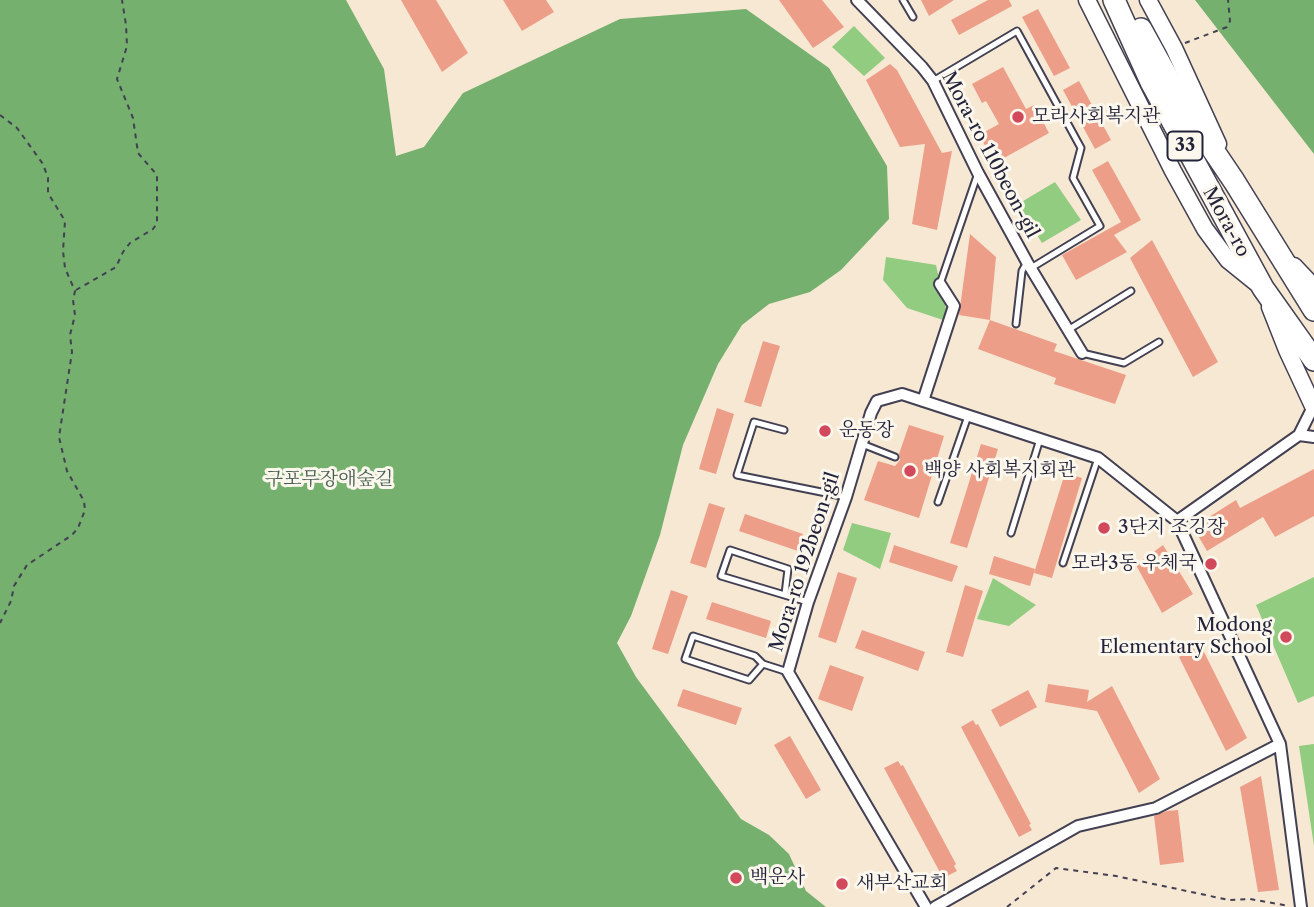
<!DOCTYPE html>
<meta charset="utf-8">
<style>
body{margin:0}
canvas{display:block;background:#f6e8d3}
</style>
<canvas width="1314" height="907"></canvas>
<script>
const ctx = document.querySelector('canvas').getContext('2d');
ctx.lineJoin = 'round';
function fillPath(path, color) { ctx.fillStyle = color; ctx.fill(path, 'evenodd'); }
const poly = rows => new Path2D(rows.map(r => 'M' + r).join(''));
function trace(path, color, width, dash) { ctx.strokeStyle = color; ctx.lineWidth = width; ctx.lineCap = dash ? 'butt' : 'round'; ctx.setLineDash(dash || []); ctx.stroke(path); }
function label(font, color, halo, rows, align = 'center') {
  ctx.font = font + ' "Libre Caslon Text","Noto Serif KR",serif'; ctx.lineWidth = 6; ctx.setLineDash([]); ctx.textBaseline = 'middle'; ctx.strokeStyle = halo; ctx.fillStyle = color; for (const [text, x, y, turn = 0] of rows) {
    ctx.save(); ctx.translate(x, y); ctx.rotate((+turn || 0) * Math.PI / 180); ctx.textAlign = isNaN(turn) ? turn : align; if (halo) ctx.strokeText(text, 0, 0); ctx.fillText(text, 0, 0); ctx.restore();
  }
}
fillPath(poly([
 [854,26,885,58,864,76,832,47],
 [1055,182,1081,220,1042,243,1018,204],
 [886,257,936,265,949,322,907,308,883,280],
 [852,523,891,533,880,569,843,550],
 [1314,577,1314,696,1298,703,1256,605],
 [993,578,1036,605,1009,626,977,619],
 [1314,744,1314,846,1299,746]
]), '#92cc80');
fillPath(poly([
 [0,0,346,0,384,69,396,156,424,147,463,93,620,19,746,9,829,68,887,166,889,219,841,270,810,292,769,304,742,325,718,364,683,445,660,535,631,616,617,643,636,677,741,819,769,835,789,854,806,891,826,907,0,907],
 [1195,0,1314,0,1314,154]
]), '#75b06e');
fillPath(poly([
 [401,0,436,0,468,53,442,72],
 [503,0,546,0,554,12,522,31],
 [779,0,822,0,844,27,813,48],
 [921,0,954,0,929,16],
 [988,0,1009,0,1012,6,959,35,951,20],
 [1038,9,1070,68,1054,76,1022,17],
 [890,64,897,70,942,153,952,151,937,230,912,224,925,144,900,147,866,80],
 [1003,67,1026,109,1034,105,1049,133,995,163,979,135,999,124,986,101,982,103,972,84],
 [1079,81,1111,140,1095,149,1063,90],
 [1108,161,1141,220,1114,235,1127,252,1076,280,1062,255,1121,222,1092,170],
 [970,234,996,257,990,320,959,315],
 [1152,240,1218,362,1193,377,1130,258],
 [990,320,1057,344,1054,351,1126,375,1115,404,1054,384,1056,378,978,349],
 [763,341,780,346,761,407,744,402],
 [717,408,734,414,716,474,699,469],
 [909,425,944,436,919,518,864,500,878,461,895,466,900,460,899,454],
 [981,444,998,449,967,548,950,543],
 [1314,469,1314,516,1275,537,1263,517,1207,551,1193,527,1236,500,1240,508],
 [1065,473,1082,478,1052,578,1034,573],
 [709,503,725,508,706,568,690,563],
 [745,514,803,534,798,551,739,531],
 [894,545,958,566,952,582,889,562],
 [1163,545,1193,594,1162,613,1136,565],
 [994,556,1035,569,1030,586,989,574],
 [838,572,857,578,836,643,818,637],
 [965,585,983,591,963,657,946,652],
 [671,590,688,596,668,654,652,649],
 [712,602,771,621,766,638,706,619],
 [862,630,925,652,918,671,855,648],
 [1199,642,1247,738,1226,751,1179,657],
 [830,665,864,677,852,711,818,699],
 [1048,684,1089,690,1087,702,1112,686,1160,779,1139,793,1097,711,1045,702],
 [683,689,742,708,736,725,677,706],
 [1028,690,1037,707,1000,727,991,710],
 [973,720,976,725,978,724,1031,824,1029,825,1032,830,1019,837,961,727],
 [790,736,821,790,806,799,774,745],
 [898,761,901,766,903,765,956,864,954,866,957,871,943,878,884,768],
 [1261,776,1279,890,1258,892,1240,787],
 [1178,810,1184,862,1160,865,1154,816,1167,811]
]), '#ed9e88');
const lane = poly([
 [903,0,913,17],
 [933,81,1017,31,1081,148,1073,178,1100,226,1031,268],
 [940,284,977,176],
 [1016,324,1022,271,1027,262],
 [1068,330,1131,291],
 [1082,353,1124,363,1159,342],
 [784,430,754,422,737,475,846,497],
 [862,444,895,457],
 [938,502,968,416],
 [1011,533,1040,439],
 [1063,563,1098,458],
 [785,594,788,569,730,550,721,576,808,602],
 [763,664,755,656,693,636,685,659,749,680,763,664,788,672]
]);
const street = poly([
 [857,0,922,67,933,81,978,173,1027,262,1082,353],
 [923,401,954,306,940,284],
 [1299,435,1314,437],
 [1177,521,1299,435,1313,407],
 [1280,744,1301,907],
 [926,907,788,672,808,602,846,497,871,413,877,401,902,394,1098,458,1177,521,1280,744,1156,808,1078,826,935,907]
]);
const secondary = poly([
 [1087,0,1173,171,1205,229,1228,260,1259,285],
 [1148,0,1174,48,1218,144],
 [1294,266,1314,287],
 [1270,307,1287,350,1314,408]
]);
const highway = poly([
 [1114,0,1151,82,1263,288,1314,360],
 [1141,29,1184,107,1234,181,1314,310]
]);
trace(lane, '#424052', 9);
trace(street, '#424052', 14);
trace(secondary, '#424052', 19);
trace(highway, '#424052', 24);
trace(poly([
 [1185,43,1227,27,1230,21,1228,0],
 [0,115,17,128,43,164,48,178,48,193,65,221,63,251,65,268,75,291,73,300,75,315,70,335,72,352,59,437,67,471,84,501,85,510,78,528,72,535,27,565,14,586,11,601,0,623],
 [76,290,116,267,123,252,130,243,153,229,157,223,157,175,138,153,133,118,117,79,127,46,126,25,122,0],
 [1007,907,1056,868,1116,876,1229,900,1250,899,1289,906]
]), '#424052', 2, [5, 5]);
trace(lane, '#fff', 5);
trace(street, '#fff', 10);
trace(secondary, '#fff', 16);
trace(highway, '#fff', 21);
for (const [x, y, r, color] of [
 [1018,117,7,"#d1495b"],
 [825,431,7,"#d1495b"],
 [910,471,7,"#d1495b"],
 [1104,528,7,"#d1495b"],
 [1211,564,7,"#d1495b"],
 [1286,637,7,"#d1495b"],
 [736,878,7,"#d1495b"],
 [842,884,7,"#d1495b"]
]) { const dot = new Path2D(); dot.arc(x, y, r, 0, 2 * Math.PI); ctx.fillStyle = color; ctx.fill(dot); trace(dot, '#fbf7ec', 2.5); }
for (const [x, y, w] of [
 [1185,146,35]
]) { const box = new Path2D(); box.roundRect(x - w / 2, y - 14.5, w, 29, 5); ctx.fillStyle = '#fbf7ec'; ctx.fill(box); trace(box, '#22223b', 2); }
label('bold 18px', '#22223b', null, [
 ["33",1185,146]
]);
label('19px', '#22223b', '#fbf7ec', [
 ["모라사회복지관",1032,117],
 ["운동장",839,431],
 ["백양 사회복지회관",924,471],
 ["3단지 조깅장",1118,528],
 ["모라3동 우체국",1197,564,"right"],
 ["Modong",1272,626,"right"],
 ["Elementary School",1272,648,"right"],
 ["백운사",750,878],
 ["새부산교회",856,884]
], 'left');
label('19px', '#22223b', '#fbf7ec', [
 ["Mora-ro 110beon-gil",990,155,62],
 ["Mora-ro",1226,222,61],
 ["Mora-ro 192beon-gil",805,562,-72]
]);
label('19px', '#495e53', '#fbf7ec', [
 ["구포무장애숲길",329,480]
]);
</script>
